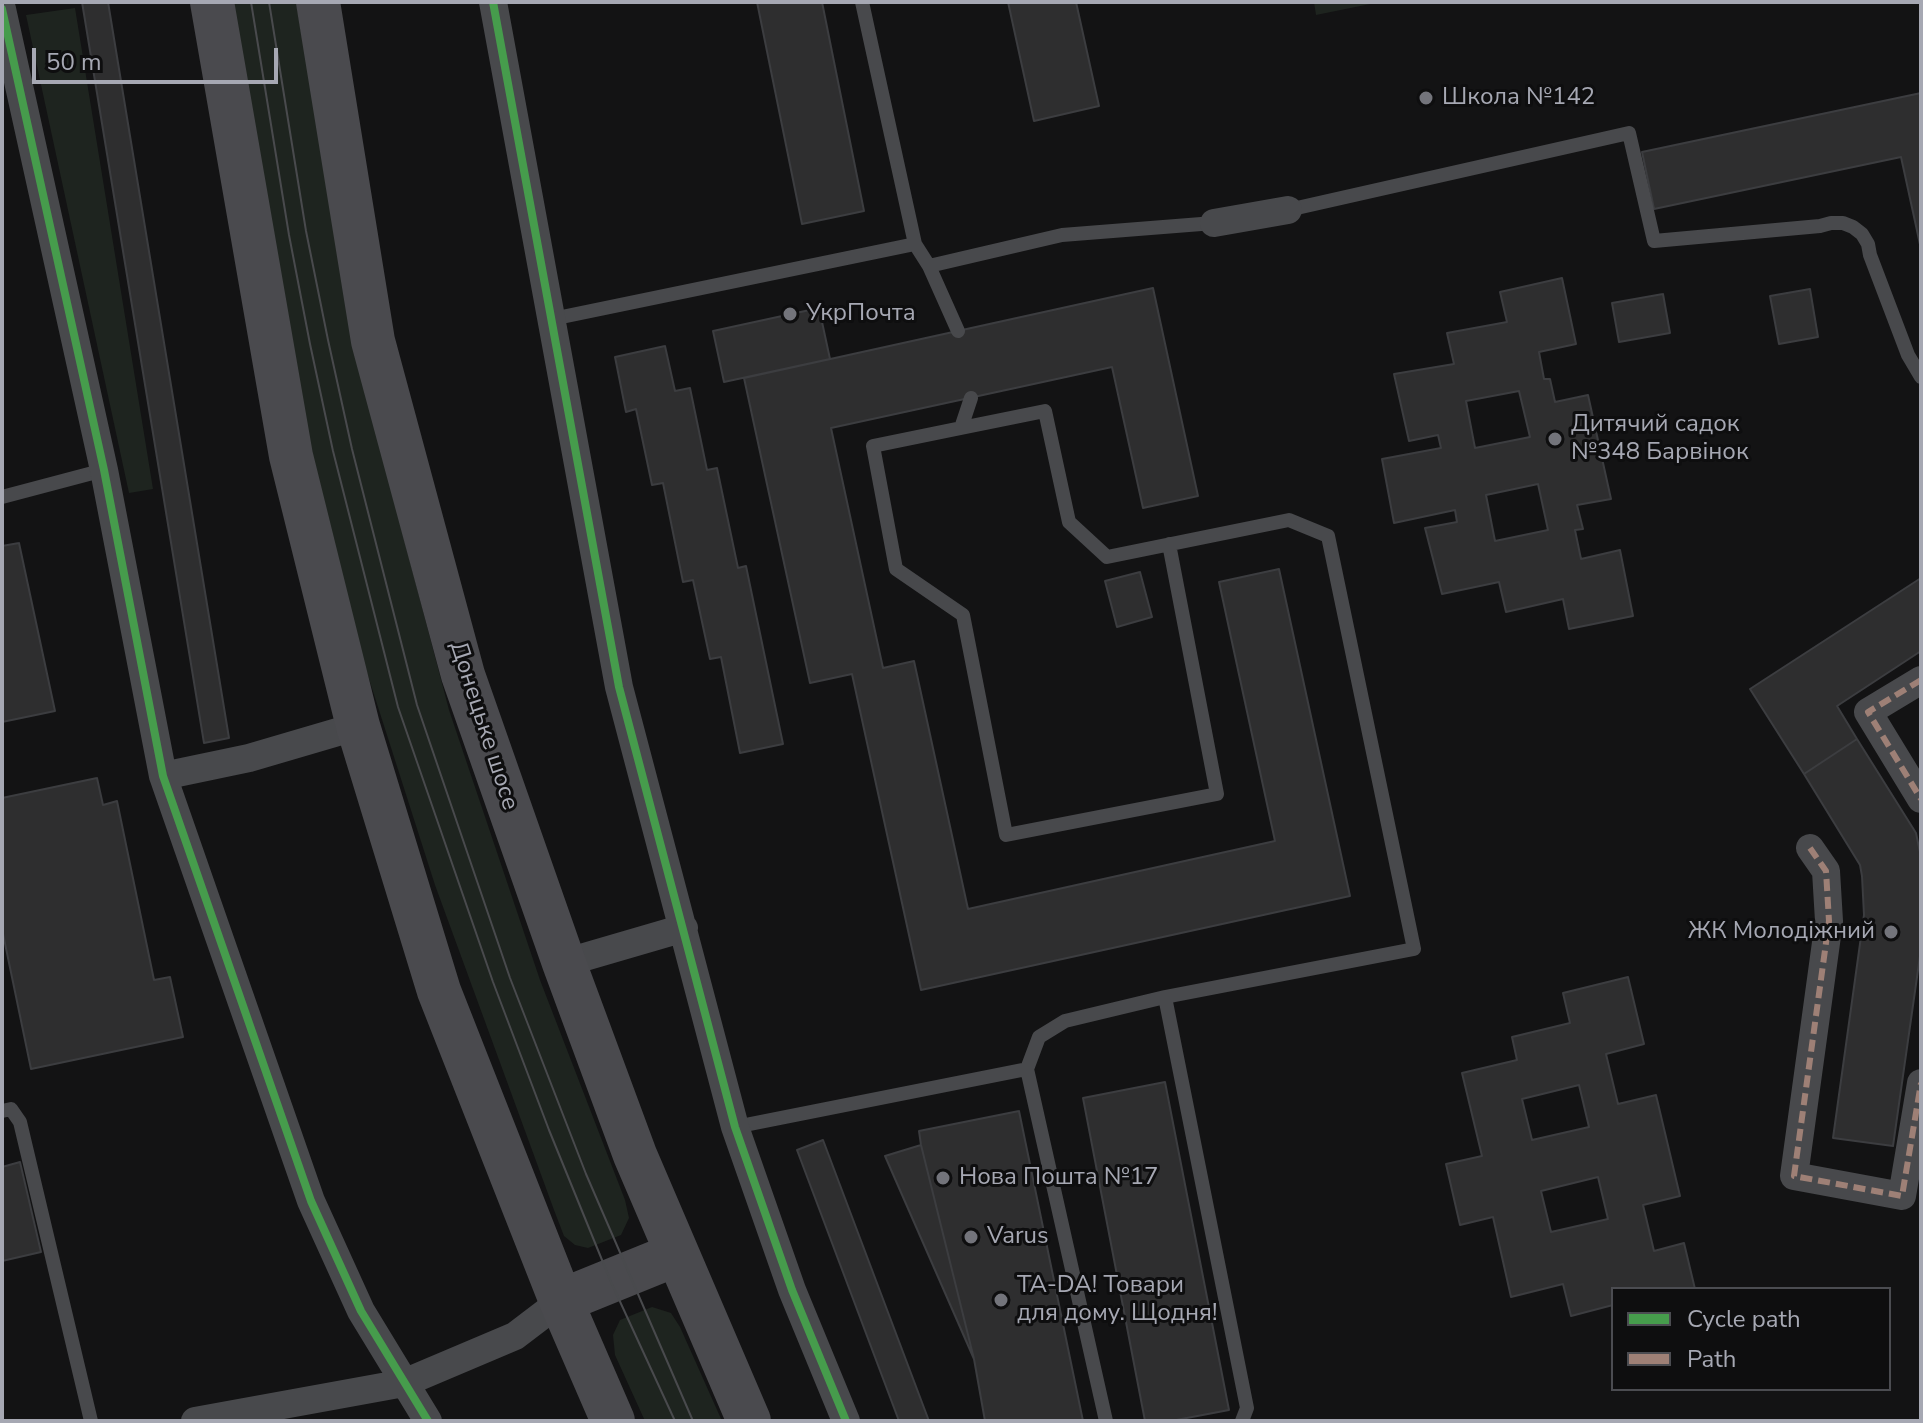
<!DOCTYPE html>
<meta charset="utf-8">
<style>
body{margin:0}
#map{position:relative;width:1923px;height:1423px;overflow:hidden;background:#131314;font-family:"Nunito Sans",sans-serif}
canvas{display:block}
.frame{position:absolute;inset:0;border:4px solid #a6a8b3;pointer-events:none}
.legend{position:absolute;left:1611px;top:1287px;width:280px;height:104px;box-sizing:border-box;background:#0e0e0f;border:2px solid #4b4c51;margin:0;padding:10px 14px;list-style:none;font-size:24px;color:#a6a8b3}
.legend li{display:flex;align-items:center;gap:16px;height:40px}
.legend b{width:40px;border:2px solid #4b4c51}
.scale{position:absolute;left:32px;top:48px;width:246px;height:36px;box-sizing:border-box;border:4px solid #a6a8b3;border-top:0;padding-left:10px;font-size:24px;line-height:28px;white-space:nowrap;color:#a6a8b3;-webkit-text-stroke:6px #0e0e0f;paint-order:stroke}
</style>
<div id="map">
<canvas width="1923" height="1423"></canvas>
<div class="frame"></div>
<ul class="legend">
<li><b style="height:10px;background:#469c4c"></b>Cycle path</li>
<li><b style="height:10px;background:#9e8076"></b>Path</li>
</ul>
<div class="scale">50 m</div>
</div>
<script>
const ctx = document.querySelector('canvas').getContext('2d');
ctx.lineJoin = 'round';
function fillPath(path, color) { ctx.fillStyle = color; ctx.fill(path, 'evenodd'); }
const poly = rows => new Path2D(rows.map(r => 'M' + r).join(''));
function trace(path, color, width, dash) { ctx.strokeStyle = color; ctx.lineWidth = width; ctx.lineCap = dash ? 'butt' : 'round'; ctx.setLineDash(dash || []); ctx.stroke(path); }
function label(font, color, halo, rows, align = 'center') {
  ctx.font = font + ' "Nunito Sans",sans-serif'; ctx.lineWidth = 6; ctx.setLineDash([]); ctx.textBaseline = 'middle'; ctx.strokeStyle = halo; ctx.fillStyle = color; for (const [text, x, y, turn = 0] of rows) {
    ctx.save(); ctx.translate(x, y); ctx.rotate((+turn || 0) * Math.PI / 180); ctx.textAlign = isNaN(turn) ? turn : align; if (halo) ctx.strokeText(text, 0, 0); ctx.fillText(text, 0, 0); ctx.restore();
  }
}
fillPath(poly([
 [221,2,296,2,340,256,379,443,449,710,540,980,625,1200,629,1218,621,1235,588,1248,575,1245,564,1236,554,1210,435,885,362,657,302,422],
 [1314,2,1380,2,1316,15],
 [75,8,153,489,129,493,26,15],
 [652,1307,671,1313,680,1327,722,1421,645,1421,615,1355,613,1335,620,1320]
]), '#1e241f');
const building = poly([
 [82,2,108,2,229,738,204,743,82,2],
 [757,2,822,2,864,211,802,224,757,2],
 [1008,2,1076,2,1099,106,1034,121,1008,2],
 [1921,93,1921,249,1901,157,1654,209,1642,152,1921,93],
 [1562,278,1576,344,1539,352,1544,379,1550,379,1555,402,1588,395,1611,499,1577,505,1583,529,1575,530,1581,559,1620,550,1633,616,1569,629,1563,599,1506,612,1499,582,1442,594,1425,528,1457,522,1455,510,1394,523,1382,459,1441,448,1438,435,1409,441,1394,374,1454,364,1447,333,1507,322,1500,292,1562,278],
 [1519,391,1530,437,1475,448,1466,401,1519,391],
 [1538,484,1548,530,1495,541,1486,495,1538,484],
 [1153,288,1198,496,1143,508,1112,367,831,428,883,668,914,661,968,909,1275,841,1219,582,1279,569,1350,896,921,990,852,674,810,683,744,378,1153,288],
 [1810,289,1818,337,1779,344,1770,296,1810,289],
 [1663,294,1670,333,1619,342,1612,303,1663,294],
 [819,308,830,359,724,382,713,331,819,308],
 [665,346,675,391,690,388,707,470,717,468,738,568,746,566,783,744,740,753,721,657,710,659,693,580,683,582,663,483,652,485,636,409,626,412,615,357,665,346],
 [19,543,55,711,2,722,2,546,19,543],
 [1140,572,1152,617,1117,627,1105,581,1140,572],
 [1921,578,1921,651,1837,706,1857,739,1804,774,1750,689,1921,578],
 [1857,739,1916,833,1921,857,1921,949,1893,1146,1833,1138,1864,915,1862,876,1860,865,1804,774,1857,739],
 [97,778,103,805,117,801,154,980,170,977,183,1037,31,1069,2,929,2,798,97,778],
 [1628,977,1644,1044,1606,1054,1618,1104,1656,1095,1680,1196,1643,1205,1654,1251,1684,1243,1695,1289,1613,1289,1613,1305,1571,1316,1563,1284,1511,1297,1493,1217,1460,1225,1446,1164,1482,1156,1462,1073,1517,1060,1512,1037,1570,1023,1563,993,1628,977],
 [1579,1085,1589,1127,1532,1140,1522,1099,1579,1085],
 [1598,1177,1608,1219,1551,1232,1541,1191,1598,1177],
 [1165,1082,1229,1410,1171,1421,1145,1421,1083,1098,1165,1082],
 [1019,1111,1083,1421,985,1421,974,1359,921,1145,919,1131,1019,1111],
 [823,1140,929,1421,899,1421,797,1150,823,1140],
 [921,1145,974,1359,885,1156,921,1145],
 [20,1162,41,1252,2,1261,2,1167,20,1162]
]);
fillPath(building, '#2e2e2f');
trace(building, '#3c3d40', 2);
trace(poly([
 [862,2,915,244],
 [1288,210,1629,133,1654,241,1820,226,1831,223,1843,223,1853,227,1862,234,1868,244,1870,255,1908,355,1921,377],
 [929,266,958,331],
 [552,319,915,244,929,266,1062,235,1214,223],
 [971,398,961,428,1045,411,1069,522,1107,557,1289,520,1328,536,1414,949,1165,997,1065,1021,1039,1037,1027,1069,1106,1421],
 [961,428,873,446,896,569,963,615,1006,835,1217,794,1169,544],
 [2,497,104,470],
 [1165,997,1247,1408,1242,1421],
 [2,1111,11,1109,20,1122,91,1421],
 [735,1127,1027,1069]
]), '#48494c', 14);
trace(poly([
 [493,2,619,687,735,1127,792,1290,846,1421],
 [2,9,104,470,163,776,311,1201,361,1311,428,1421],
 [1214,223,1288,210],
 [1921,680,1868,712,1921,799],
 [163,776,249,758,358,726],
 [1810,848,1826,871,1829,921,1794,1176,1902,1196,1921,1083],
 [564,963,684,928],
 [195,1421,404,1383,515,1336,561,1301]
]), '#48494c', 28);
trace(poly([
 [212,2,291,456,358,726,439,991,561,1301,613,1421],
 [318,2,373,341,463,675,564,963,635,1155,749,1421],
 [561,1301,677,1254]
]), '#4a4a4e', 44);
trace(poly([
 [251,2,289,235,310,344,333,451,398,707,493,982,549,1130,611,1282,675,1421],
 [269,2,306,231,328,340,352,449,417,705,510,978,586,1174,693,1421]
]), '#494a4d', 2);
trace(poly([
 [1921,680,1868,712,1921,799],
 [1810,848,1826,871,1829,921,1794,1176,1902,1196,1921,1083]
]), '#9e8076', 6, [12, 6]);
trace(poly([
 [493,2,619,687,735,1127,792,1290,846,1421],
 [2,9,104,470,163,776,311,1201,361,1311,428,1421]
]), '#469c4c', 8);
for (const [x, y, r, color] of [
 [1426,98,8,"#73747b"],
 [790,314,8,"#73747b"],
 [1555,439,8,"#73747b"],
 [1891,932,8,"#73747b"],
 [943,1178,8,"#73747b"],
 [971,1237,8,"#73747b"],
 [1001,1300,8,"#73747b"]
]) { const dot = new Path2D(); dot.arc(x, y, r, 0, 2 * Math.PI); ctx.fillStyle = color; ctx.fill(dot); trace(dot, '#0e0e0f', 3); }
label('24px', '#a6a8b3', '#0e0e0f', [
 ["Школа №142",1442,98],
 ["УкрПочта",806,314],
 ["Дитячий садок",1571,425],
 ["№348 Барвінок",1571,453],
 ["ЖК Молодіжний",1875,932,"right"],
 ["Нова Пошта №17",959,1178],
 ["Varus",987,1237],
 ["TA-DA! Товари",1017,1286],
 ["для дому. Щодня!",1017,1314]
], 'left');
label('24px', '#a6a8b3', '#0e0e0f', [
 ["Донецьке шосе",483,726,72]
]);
</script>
